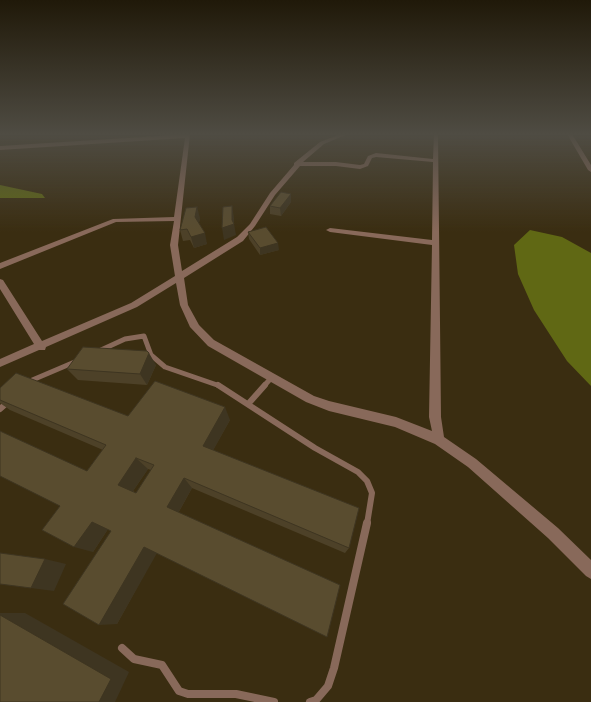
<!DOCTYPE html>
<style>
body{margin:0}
canvas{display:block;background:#3a2d11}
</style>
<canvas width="591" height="702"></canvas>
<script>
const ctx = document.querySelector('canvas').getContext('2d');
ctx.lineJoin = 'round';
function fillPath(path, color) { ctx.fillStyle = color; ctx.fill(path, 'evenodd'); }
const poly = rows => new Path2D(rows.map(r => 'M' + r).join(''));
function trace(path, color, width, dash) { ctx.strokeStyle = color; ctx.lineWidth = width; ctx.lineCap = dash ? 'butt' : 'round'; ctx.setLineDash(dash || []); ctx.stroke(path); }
fillPath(poly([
 [0,185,42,194,45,198,0,198],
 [530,230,562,237,591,253,591,386,567,361,534,310,518,274,514,245]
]), '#606814');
trace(poly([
 [101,350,125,339,144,336,151,355,165,367,220,386],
 [30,381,77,361],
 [264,386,272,377]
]), '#88695a', 5);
trace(poly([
 [218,385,315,448,358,472,367,481,372,493,367,524],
 [249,403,265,385],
 [0,409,9,401]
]), '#88695a', 6);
trace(poly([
 [122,648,134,659,162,665,179,691,188,694,236,694,274,702],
 [310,702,316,700,328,686,334,668,367,523]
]), '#88695a', 8);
fillPath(poly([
 [190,134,178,245,182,271,237,237,250,224,270,193,294,165,294,163,320,142,341,134,348,134,324,144,303,162,336,162,360,165,364,164,368,156,376,153,433,159,434,134,438,134,441,417,444,437,476,459,558,528,591,560,591,579,586,576,548,538,468,467,435,444,395,427,329,411,306,402,208,346,190,327,180,305,176,283,137,307,46,347,45,350,39,350,0,367,0,359,34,344,0,289,0,279,3,280,42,341,131,303,175,276,170,245,174,221,116,222,0,269,0,263,113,219,174,217,185,138,0,150,0,146,190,134],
 [376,157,433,162,432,240,330,228,326,230,330,232,432,245,429,417,432,431,396,417,329,401,314,396,214,340,199,325,188,305,184,278,243,241,255,226,275,195,300,166,336,166,360,169,368,166,372,158,376,157],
 [567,134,572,134,591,165,591,172,588,170,567,134]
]), '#88695a');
fillPath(poly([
 [291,202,281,216,270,214,270,206],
 [200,218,199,223,207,244,194,248,190,240,183,241,180,230],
 [248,232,279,250,260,255,249,239],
 [156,365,147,385,78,380,67,369],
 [0,388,128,416,230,420,213,450,349,548,345,553,192,488,117,624,111,531,108,529,93,552,60,506,103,450,10,410,0,403],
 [148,469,151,470,136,493,133,491]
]), '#4d4128');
fillPath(poly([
 [291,194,291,202,281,216,280,208],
 [232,206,234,218,234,224,236,235,224,240,222,228,232,220],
 [197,207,200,218,198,227,195,217],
 [205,233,207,244,194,248,191,237],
 [278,243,279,250,260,255,260,248],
 [149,353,156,365,147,385,140,374],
 [225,407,230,420,209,458,203,446],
 [136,458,148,469,131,494,118,485],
 [184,478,192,488,177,515,167,507],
 [92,522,108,529,93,552,74,547],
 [144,547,157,553,117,624,99,625],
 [45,559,66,564,54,591,31,588],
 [0,613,25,613,129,672,115,702,99,702,0,615]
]), '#3e3521');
const building = poly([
 [281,192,291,194,280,208,270,206,281,192],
 [232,206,232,220,234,224,222,228,223,207,232,206],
 [197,207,195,217,205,233,191,237,187,229,180,230,186,208,197,207],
 [266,227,278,243,260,248,248,232,266,227],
 [83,347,147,351,149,353,140,374,67,369,83,347],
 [16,373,128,416,155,381,225,407,203,446,359,508,349,548,184,478,167,507,340,585,327,637,144,547,99,625,63,604,111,531,92,522,74,547,42,530,60,506,0,476,0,431,87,471,106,445,0,400,0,388,16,373],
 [136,458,154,465,136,493,118,485,136,458],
 [0,553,45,559,31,588,0,584,0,553],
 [0,615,111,679,99,702,0,702,0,615]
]);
fillPath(building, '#594c2f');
trace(building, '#3e3521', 1);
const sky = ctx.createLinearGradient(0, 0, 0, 232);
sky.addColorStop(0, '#201909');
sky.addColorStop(0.58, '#4f4c43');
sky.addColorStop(1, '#4f4c4300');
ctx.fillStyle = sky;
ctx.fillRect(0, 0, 591, 232);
</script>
